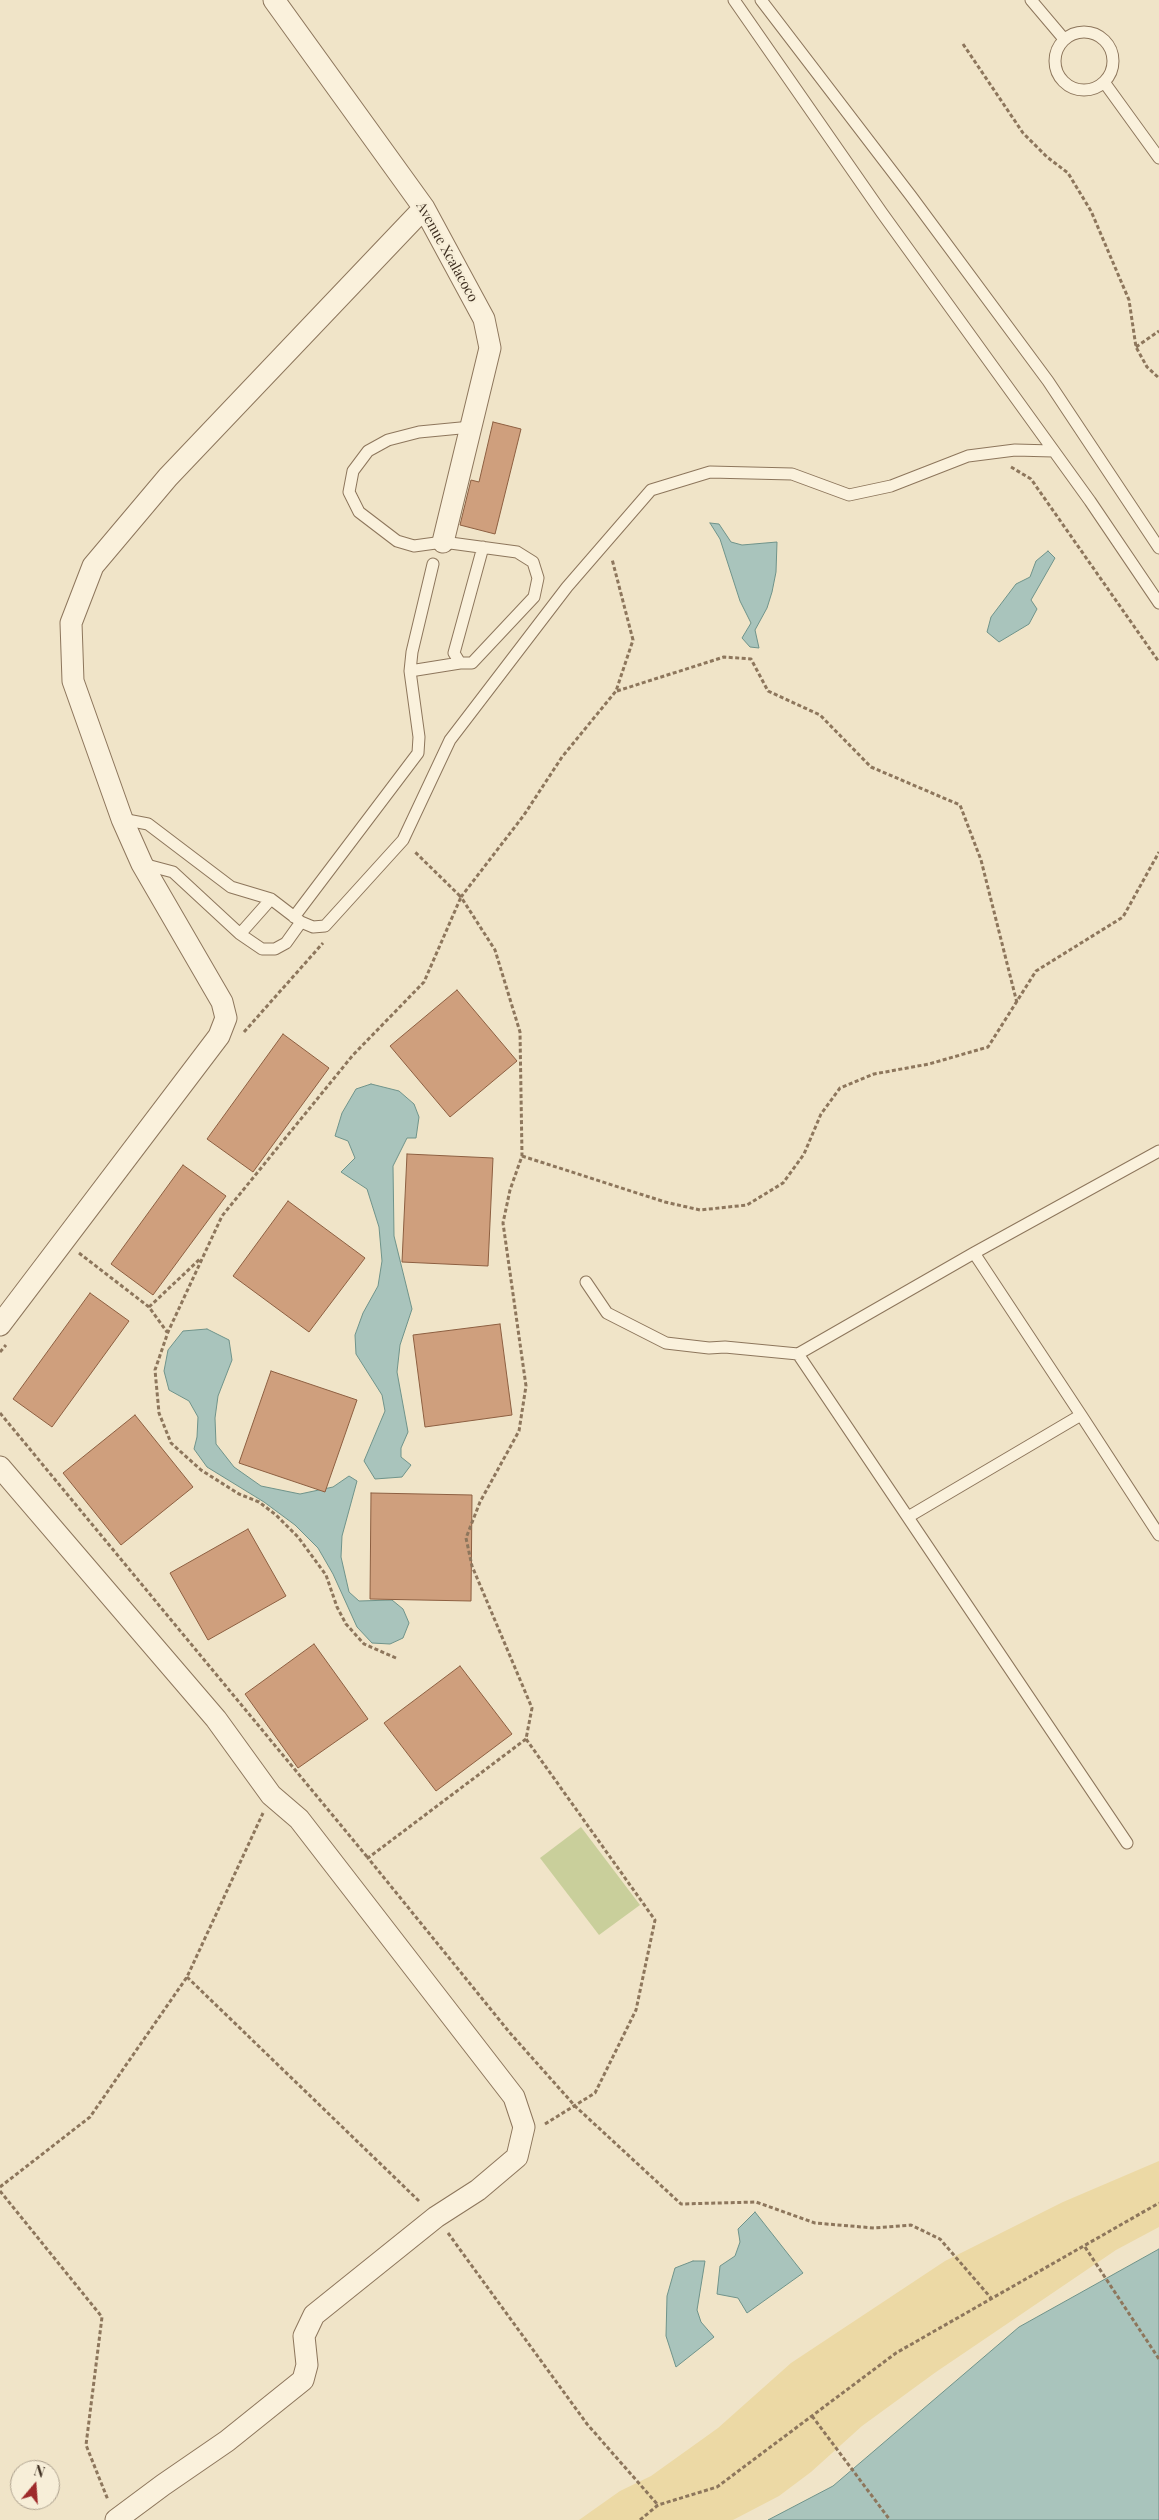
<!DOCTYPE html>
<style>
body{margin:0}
#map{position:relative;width:1159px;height:2520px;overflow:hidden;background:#f0e4c8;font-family:"Playfair Display",serif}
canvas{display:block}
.north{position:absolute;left:10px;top:2460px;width:50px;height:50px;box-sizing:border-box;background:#f7eed8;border:1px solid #ada18e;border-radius:50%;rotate:18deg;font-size:14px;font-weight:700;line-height:20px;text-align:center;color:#3d2e20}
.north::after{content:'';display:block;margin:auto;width:18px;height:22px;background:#9e2a2b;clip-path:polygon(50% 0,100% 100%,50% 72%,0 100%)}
</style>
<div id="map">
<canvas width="1159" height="2520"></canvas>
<div class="north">N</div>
</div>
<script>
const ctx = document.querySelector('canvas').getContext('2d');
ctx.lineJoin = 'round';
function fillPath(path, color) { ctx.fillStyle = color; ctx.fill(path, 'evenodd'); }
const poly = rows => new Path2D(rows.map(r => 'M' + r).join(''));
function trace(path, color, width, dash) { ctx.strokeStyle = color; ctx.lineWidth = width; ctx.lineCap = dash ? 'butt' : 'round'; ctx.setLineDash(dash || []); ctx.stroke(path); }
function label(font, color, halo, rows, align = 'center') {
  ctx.font = font + ' "Playfair Display",serif'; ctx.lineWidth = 4.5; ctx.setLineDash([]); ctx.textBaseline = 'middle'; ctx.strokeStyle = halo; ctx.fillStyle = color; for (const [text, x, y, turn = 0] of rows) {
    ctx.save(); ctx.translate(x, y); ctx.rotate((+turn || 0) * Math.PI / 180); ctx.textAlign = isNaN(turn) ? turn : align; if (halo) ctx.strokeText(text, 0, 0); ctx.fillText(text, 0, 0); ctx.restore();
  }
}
fillPath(poly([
 [581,1827,640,1905,599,1935,540,1858]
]), '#c9cf9b');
fillPath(poly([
 [1159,2161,1159,2227,1116,2250,936,2372,862,2426,811,2472,779,2496,733,2520,579,2520,620,2491,651,2476,718,2428,791,2363,945,2261,1063,2202]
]), '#ecd9a5');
const water = poly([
 [710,523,719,524,731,542,742,545,777,542,776,572,772,592,767,608,755,630,759,648,750,647,742,638,751,623,740,601,720,539,710,523],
 [1048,551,1055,558,1031,600,1037,609,1029,624,999,642,987,632,991,617,1016,584,1030,577,1036,561,1048,551],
 [371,1084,399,1091,414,1104,419,1117,416,1138,407,1138,393,1166,394,1236,412,1309,400,1345,397,1372,408,1432,401,1448,401,1457,411,1465,402,1477,375,1479,364,1461,385,1411,382,1395,356,1354,355,1335,363,1313,378,1286,382,1261,379,1227,367,1189,341,1172,355,1158,348,1141,335,1136,342,1113,356,1089,371,1084],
 [207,1329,229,1340,232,1360,218,1396,215,1418,216,1444,234,1467,261,1486,300,1494,333,1487,349,1476,357,1481,342,1536,341,1557,349,1592,359,1601,392,1600,403,1609,409,1623,403,1638,390,1644,372,1643,357,1627,333,1574,318,1548,295,1525,264,1502,207,1467,194,1449,197,1437,198,1417,189,1401,169,1390,164,1371,168,1350,183,1331,207,1329],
 [755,2212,803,2273,747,2313,738,2298,717,2294,720,2266,735,2256,740,2242,738,2229,755,2212],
 [1159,2249,1159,2520,768,2520,833,2486,1019,2327,1159,2249],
 [693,2261,705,2261,697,2310,701,2322,714,2337,676,2367,666,2336,667,2296,675,2268,693,2261]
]);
fillPath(water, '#a9c4bc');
trace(water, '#6f938a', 1);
const building = poly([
 [493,422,521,429,495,534,460,525,471,480,479,482,493,422],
 [457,990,517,1061,450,1117,390,1046,457,990],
 [283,1034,329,1068,253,1172,207,1139,283,1034],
 [407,1154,493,1158,488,1266,402,1262,407,1154],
 [183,1165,226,1196,153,1295,111,1264,183,1165],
 [288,1201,365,1258,309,1332,233,1276,288,1201],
 [90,1293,129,1321,52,1427,13,1399,90,1293],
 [500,1324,512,1415,425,1427,413,1335,500,1324],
 [271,1371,357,1400,325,1492,239,1463,271,1371],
 [135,1415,193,1487,121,1545,63,1473,135,1415],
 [371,1493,472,1495,471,1601,370,1599,371,1493],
 [248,1529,286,1596,208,1640,170,1573,248,1529],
 [314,1644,368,1719,298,1768,245,1694,314,1644],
 [460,1666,512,1734,436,1791,384,1723,460,1666]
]);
fillPath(building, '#cf9f7d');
trace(building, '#8d5f41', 1);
const lane = poly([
 [734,0,882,213,1090,501,1159,603],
 [761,0,911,196,1048,381,1159,548],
 [1031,0,1064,39],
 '1055 61a29 29 0 1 1 58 0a29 29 0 1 1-58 0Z',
 [1104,82,1159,158],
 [471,427,419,432,388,440,368,451,353,471,349,492,359,512,397,541,414,546,443,542,517,552,533,562,538,578,534,597,472,663,460,663,454,653,483,547],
 [410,671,460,663],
 [122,819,148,824,231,887,271,899,301,922,313,927,325,926,403,840,450,740,567,587,651,490,710,472,792,474,849,495,891,486,968,456,1015,450,1053,451],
 [143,864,173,872,240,934,262,949,275,949,286,943,301,922],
 [294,917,418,753,419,737,410,671,412,652,433,564],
 [240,934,271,899],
 [586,1282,607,1313,666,1343,709,1348,725,1347,798,1354,974,1253,1159,1151],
 [798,1354,1127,1843],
 [1081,1415,1159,1535],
 [908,1517,1081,1415,974,1253]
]);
const street = poly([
 [274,0,424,208,484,319,490,348,443,542],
 [0,1325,219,1036,226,1018,222,1002,142,864,122,819,73,681,71,623,93,566,168,477,424,208],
 [0,1467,216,1719,271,1795,299,1819,514,2097,524,2127,517,2157,478,2190,436,2217,314,2315,304,2336,307,2365,303,2380,227,2441,163,2485,116,2520]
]);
trace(lane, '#8d765c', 13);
trace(street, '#8d765c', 23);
trace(poly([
 [963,44,1023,133,1047,157,1068,173,1091,211,1129,300,1136,347,1147,367,1159,378],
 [1136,347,1159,331],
 [1011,467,1031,479,1159,662],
 [617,691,724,657,751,659,768,691,820,715,871,767,960,805,981,860,1017,1003],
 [244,1032,323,943],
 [522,1156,665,1202,700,1210,747,1205,783,1183,804,1154,821,1114,840,1088,874,1074,929,1064,988,1047,1036,971,1123,917,1159,852],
 [79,1253,149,1307,167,1332],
 [149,1307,201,1258],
 [0,1352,6,1345],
 [0,1413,368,1858],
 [396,1658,364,1644,346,1624,337,1607,326,1575,298,1537,276,1515,259,1502,239,1494,201,1470,171,1443,159,1413,155,1370,168,1332,222,1216,353,1055,424,982,461,897,414,851],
 [526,1739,368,1858,510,2033,575,2106,681,2204,756,2202,815,2223,874,2228,911,2225,940,2239,991,2298],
 [187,1977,420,2202],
 [545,2124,595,2093,636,2010,655,1920,526,1739,532,1708,472,1566,466,1538,480,1502,519,1431,526,1386,503,1223,510,1190,522,1156,520,1032,495,950,461,897,524,815,562,757,616,691,633,640,612,559],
 [0,2187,90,2117,187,1977,263,1813],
 [0,2191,102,2317,86,2445,108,2500],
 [448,2233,587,2424,658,2505],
 [1085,2247,1159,2359],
 [812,2416,890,2520],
 [640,2520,658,2505,717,2487,896,2353,1159,2203]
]), '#8d765c', 3, [4, 2.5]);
trace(lane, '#faf1dc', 11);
trace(street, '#faf1dc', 21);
label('14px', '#3d2e20', '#f7eed8', [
 ["Avenue Xcalacoco",447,252,61]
]);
</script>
